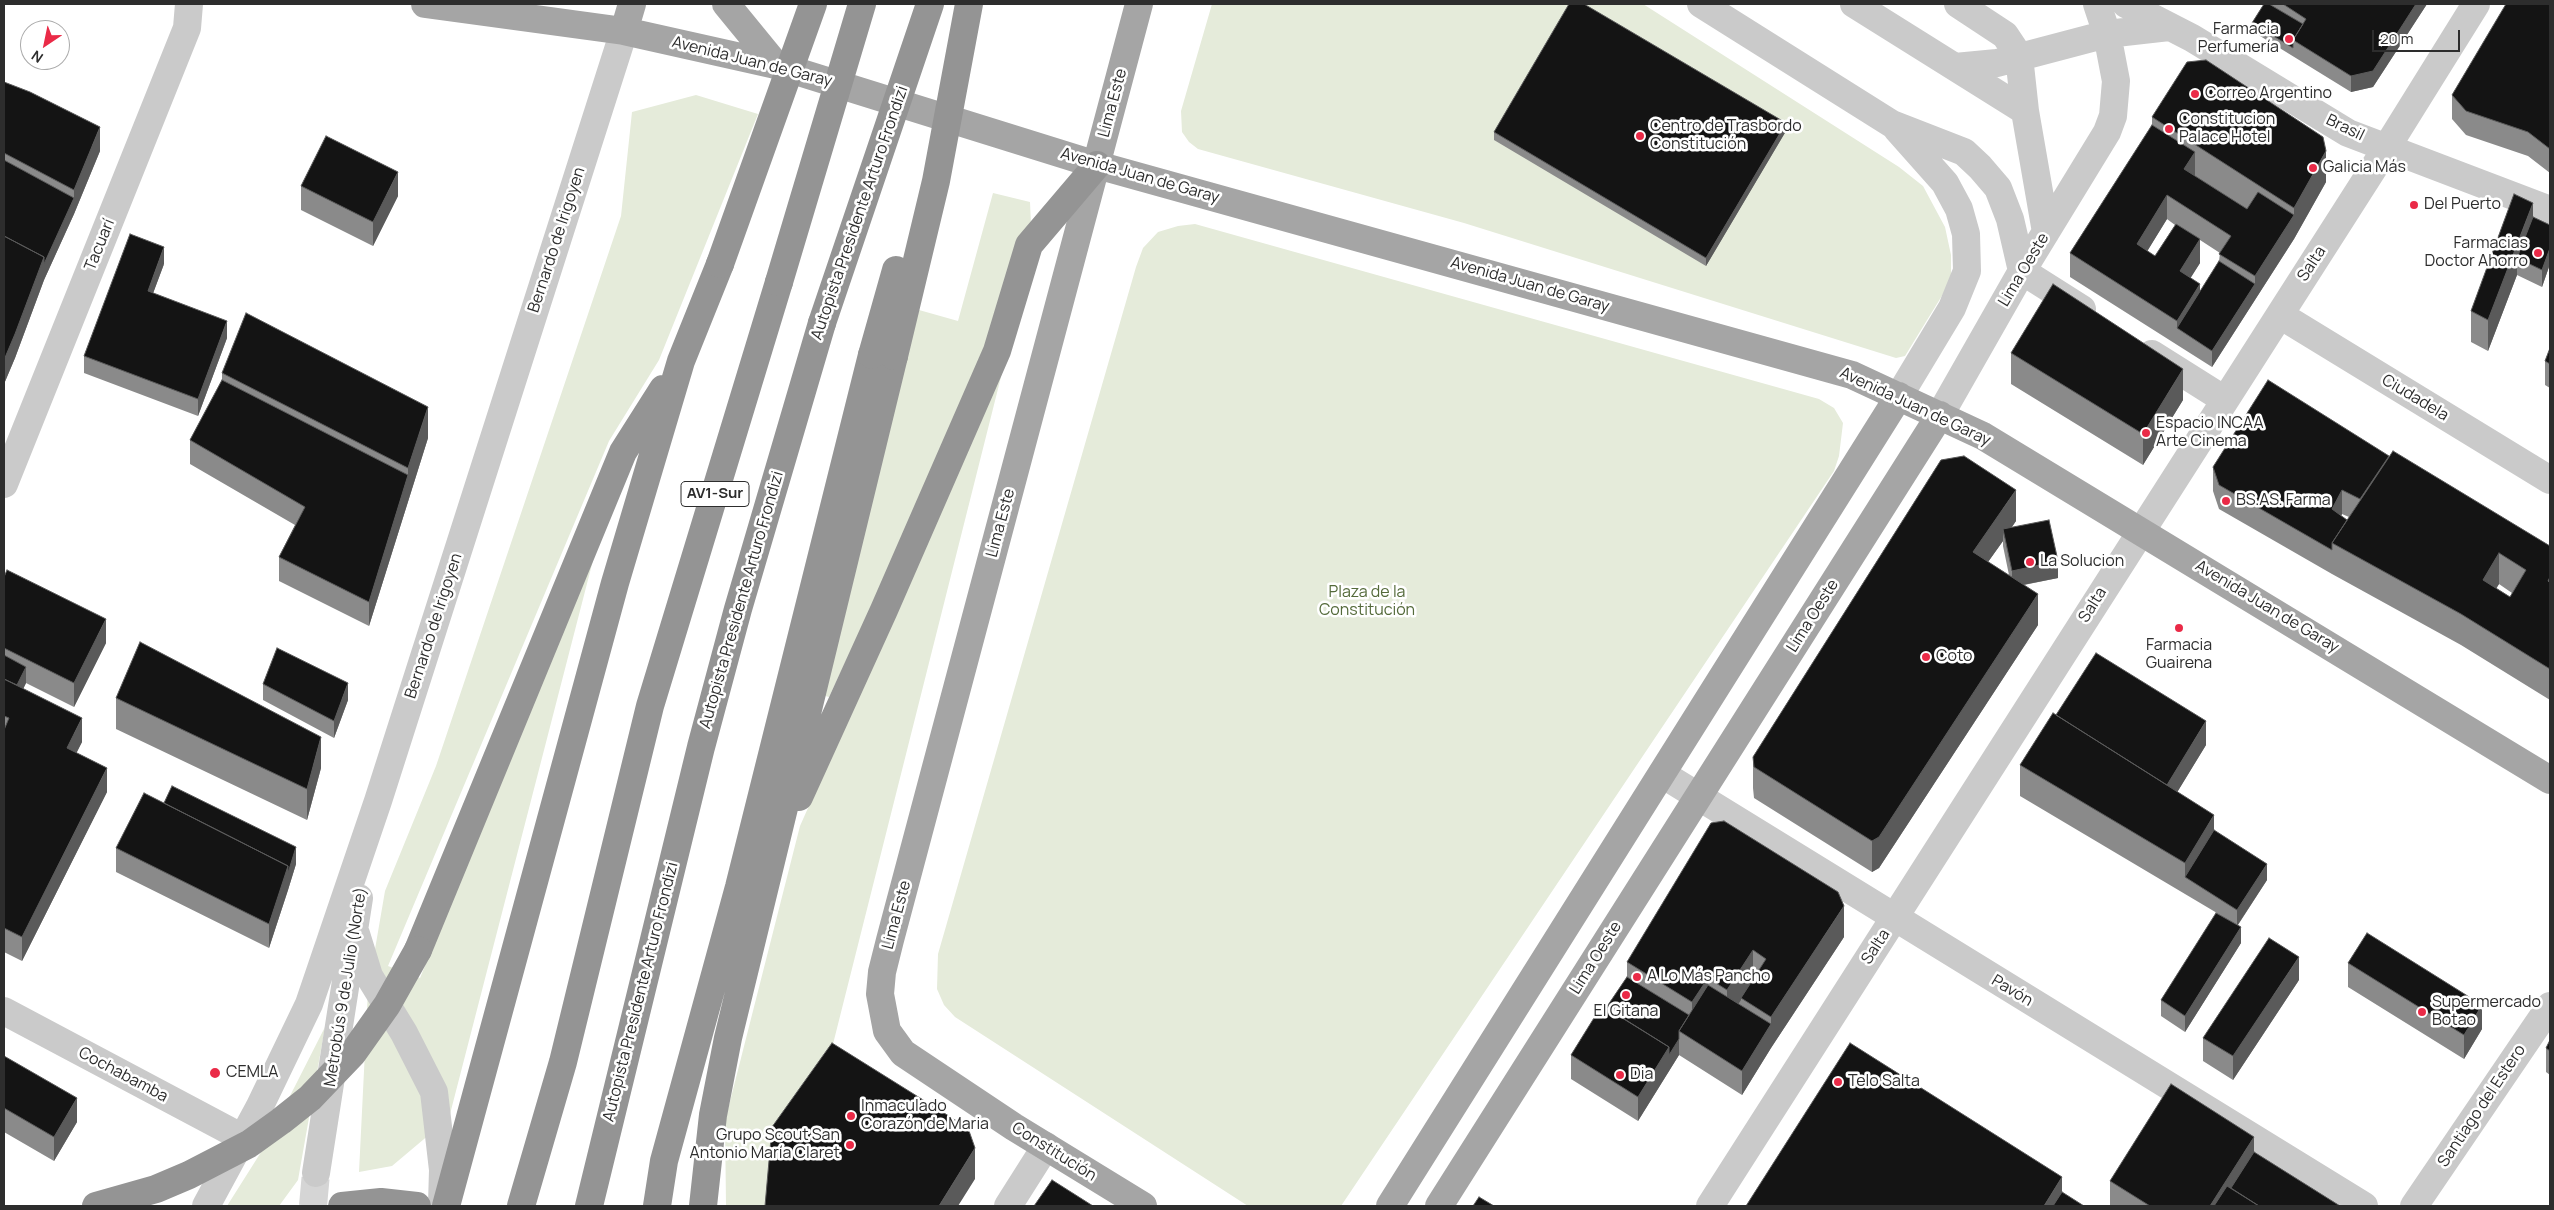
<!DOCTYPE html>
<meta charset="utf-8">
<style>
body{margin:0}
#map{position:relative;width:2554px;height:1210px;overflow:hidden;background:#fff;font-family:Manrope,sans-serif}
canvas{display:block}
.frame{position:absolute;inset:0;border:5px solid #2d2d2d;pointer-events:none}
.north{position:absolute;left:20px;top:20px;width:50px;height:50px;box-sizing:border-box;background:#fff;border:1px solid #ababab;border-radius:50%;rotate:214deg;font-size:14px;font-weight:700;line-height:20px;text-align:center;color:#2d2d2d}
.north::after{content:'';display:block;margin:auto;width:18px;height:22px;background:#ea2a47;clip-path:polygon(50% 0,100% 100%,50% 72%,0 100%)}
.scale{position:absolute;left:2372px;top:30px;width:88px;height:22px;box-sizing:border-box;border:2px solid #2d2d2d;border-top:0;padding-left:6px;font-size:15px;line-height:18px;white-space:nowrap;color:#2d2d2d;-webkit-text-stroke:4px #fff;paint-order:stroke}
</style>
<div id="map">
<canvas width="2554" height="1210"></canvas>
<div class="frame"></div>
<div class="north">N</div>
<div class="scale">20 m</div>
</div>
<script>
const ctx = document.querySelector('canvas').getContext('2d');
ctx.lineJoin = 'round';
function fillPath(path, color) { ctx.fillStyle = color; ctx.fill(path, 'evenodd'); }
const poly = rows => new Path2D(rows.map(r => 'M' + r).join(''));
function trace(path, color, width, dash) { ctx.strokeStyle = color; ctx.lineWidth = width; ctx.lineCap = dash ? 'butt' : 'round'; ctx.setLineDash(dash || []); ctx.stroke(path); }
function label(font, color, halo, rows, align = 'center') {
  ctx.font = font + ' Manrope,sans-serif'; ctx.lineWidth = 5; ctx.setLineDash([]); ctx.textBaseline = 'middle'; ctx.strokeStyle = halo; ctx.fillStyle = color; for (const [text, x, y, turn = 0] of rows) {
    ctx.save(); ctx.translate(x, y); ctx.rotate((+turn || 0) * Math.PI / 180); ctx.textAlign = isNaN(turn) ? turn : align; if (halo) ctx.strokeText(text, 0, 0); ctx.fillText(text, 0, 0); ctx.restore();
  }
}
fillPath(poly([
 [1212,4,1643,4,1899,167,1923,186,1945,227,1951,255,1951,281,1905,356,1896,358,1464,223,1198,149,1189,142,1182,132,1181,111],
 [696,95,758,114,659,360,609,441,388,966,420,978,598,541,449,1118,392,1166,359,1172,368,990,385,891,436,766,621,216,632,112],
 [993,193,1030,202,1031,225,971,395,829,697,818,694,919,310,958,321],
 [1195,224,1819,399,1834,408,1843,423,1839,456,1834,471,1341,1206,1248,1206,955,1017,944,1005,937,989,938,954,1136,267,1143,248,1158,232,1178,226],
 [1003,369,832,1048,768,1206,726,1206,725,1121,800,826],
 [325,1027,298,1180,279,1206,227,1206,263,1149]
]), '#e5ebda');
trace(poly([
 [313,1206,316,1173]
]), '#d5d5d5', 28, [28, 14]);
trace(poly([
 [1701,4,1892,124,1964,152,1980,167,1998,188,2010,219,2022,271],
 [1854,4,2025,111],
 [1958,4,2005,35,2019,56,2025,111,2046,232],
 [2126,4,2192,38,2348,133,2550,210],
 [1955,67,1997,63,2107,34,2169,27],
 [1897,129,1945,183,1959,209,1966,234,1967,271,1952,308,1899,396],
 [2022,271,2082,309],
 [2280,315,2550,480],
 [2152,354,2225,400],
 [1940,415,2022,271,2107,132,2113,116,2116,81,2107,34,2097,4],
 [4,484,187,28,189,4],
 [1662,774,2364,1206],
 [356,934,369,976,404,1033,434,1092,443,1170,442,1204],
 [4,1011,243,1138],
 [316,1173,359,898],
 [206,1206,259,1108,309,1004,378,801,624,31],
 [1008,1206,1046,1146],
 [1710,1206,2387,147,2476,4],
 [2414,1206,2550,1006]
]), '#cacaca', 28);
trace(poly([
 [425,4,624,31,776,65,1097,165,1852,375,1983,436,2550,780],
 [726,4,776,65],
 [1139,4,890,940,882,972,880,994,887,1031,903,1053,1014,1127,1143,1206],
 [624,31,632,4],
 [1390,1206,1899,396],
 [1439,1206,1940,415]
]), '#a5a5a5', 28);
trace(poly([
 [799,797,884,610,997,351,1029,245,1097,165],
 [418,950,623,452,663,389],
 [342,1206,381,1202,417,1206],
 [446,1206,615,583,681,361,720,264],
 [521,1206,563,1062,650,706,779,282],
 [589,1206,701,747,738,609,822,323],
 [657,1206,664,1161,739,887,872,355],
 [703,1206,713,1115,728,1038,894,356]
]), '#949494', 28);
trace(poly([
 [720,264,813,4],
 [779,282,862,4],
 [822,323,930,4],
 [872,355,896,270],
 [894,356,936,181,969,4],
 [96,1206,156,1189,189,1175,249,1144,281,1121,310,1098,353,1053,387,1005,418,950]
]), '#949494', 28);
fillPath(poly([
 [2264,4,2427,4,2373,87,2351,92,2252,31,2252,23],
 [2550,4,2550,173,2528,156,2466,135,2452,119,2452,95],
 [4,82,100,151,74,214,44,280,15,358,4,384],
 [2152,117,2326,182,2294,239,2212,367,2070,277,2070,253,2152,125],
 [2167,219,2175,225,2155,256,2147,251],
 [2200,240,2220,253,2219,261,2200,292,2190,278,2200,263],
 [1786,131,1706,266,1494,140,1494,132],
 [301,186,398,196,373,246,301,210],
 [2533,217,2550,225,2550,264,2542,287,2517,275,2488,351,2471,342,2471,311],
 [164,264,153,293,227,338,198,416,84,373,84,356],
 [2550,348,2550,388,2545,385,2545,361],
 [2011,353,2183,400,2143,465,2011,384],
 [222,373,428,438,369,626,279,581,279,557,295,525,190,464,190,440,222,380],
 [2389,456,2550,546,2550,700,2461,645,2332,574,2219,509,2213,491,2213,467],
 [2342,514,2349,517,2347,520,2341,516],
 [2499,584,2512,593,2510,597,2496,588],
 [1941,460,2016,521,2012,527,2058,578,2024,585,2038,625,1879,868,1872,872,1754,798,1753,788,1753,757],
 [2003,541,2003,546,2009,575,1988,562],
 [4,577,106,643,74,707,26,683,23,689,82,742,76,753,107,792,22,961,4,952],
 [263,684,348,700,334,738,263,700],
 [116,698,321,768,307,820,116,729],
 [2056,715,2206,745,2177,792,2214,830,2267,880,2238,925,2241,943,2185,1032,2161,1016,2161,1000,2217,913,2185,894,2020,796,2020,765],
 [164,803,296,864,288,890,269,948,116,872,116,848],
 [1844,937,1771,1048,1742,1095,1679,1055,1638,1121,1571,1079,1571,1055,1606,1008,1627,977,1627,962],
 [2348,963,2482,1029,2464,1059,2348,987],
 [2299,980,2233,1080,2203,1061,2203,1038],
 [2550,1040,2550,1075,2546,1072,2546,1048],
 [4,1056,77,1122,54,1161,4,1132],
 [2254,1152,2340,1206,2110,1206,2110,1181]
]), '#8a8a8a');
fillPath(poly([
 [2416,4,2427,4,2373,87,2351,92,2351,76],
 [1786,123,1786,131,1706,266,1706,258],
 [100,127,100,151,74,214,44,280,15,358,4,384,4,360,44,257,74,198,74,190],
 [2326,151,2326,182,2294,239,2212,367,2212,351,2255,284,2255,276,2294,215,2294,208],
 [2195,152,2195,176,2184,193,2184,169],
 [398,172,398,196,373,246,373,222],
 [2167,195,2167,219,2137,268,2137,244],
 [2533,203,2533,234,2517,258,2517,275,2488,351,2488,320],
 [2200,239,2200,263,2180,295,2180,271],
 [164,247,164,264,148,307,148,291],
 [2550,248,2550,264,2542,287,2542,270],
 [2200,284,2200,308,2177,328,2177,321],
 [227,321,227,338,198,416,198,399],
 [2183,369,2183,400,2143,465,2143,434],
 [428,407,428,438,369,626,369,602,408,475,408,468],
 [2016,490,2016,521,2004,538,2003,529,2003,541,1973,583,1973,552],
 [2342,490,2342,514,2332,533,2332,509],
 [2499,553,2499,584,2483,611,2483,580],
 [2058,561,2058,578,2012,587,2012,571],
 [2038,594,2038,625,1879,868,1872,872,1872,841],
 [106,619,106,643,74,707,74,683],
 [26,667,26,683,14,708,14,691],
 [348,683,348,700,334,738,334,721],
 [82,718,82,742,67,772,67,748],
 [2206,721,2206,745,2164,814,2164,790],
 [321,737,321,768,307,820,307,789],
 [107,768,107,792,22,961,22,937],
 [2214,815,2214,846,2185,877,2185,863],
 [296,847,296,864,288,890,269,948,269,924,288,866],
 [2267,864,2267,880,2237,926,2237,910],
 [1844,906,1844,937,1771,1048,1742,1095,1742,1071,1771,1024,1771,1017],
 [2241,927,2241,943,2185,1032,2185,1016],
 [1753,950,1753,981,1741,998,1741,1000,1727,1021,1727,990],
 [2299,957,2299,980,2233,1080,2233,1056],
 [1708,978,1708,1009,1692,1017,1692,1002],
 [2482,1005,2482,1029,2464,1059,2464,1035],
 [1679,1039,1679,1055,1638,1121,1638,1097,1669,1047],
 [77,1098,77,1122,54,1161,54,1137],
 [2254,1137,2254,1168,2227,1206,2210,1206],
 [975,1148,975,1179,958,1206,939,1206],
 [2062,1177,2062,1206,2044,1206]
]), '#5a5a5a');
const building = poly([
 [1569,4,1584,4,1786,123,1706,258,1494,132,1569,4],
 [2264,4,2269,4,2303,24,2293,40,2293,48,2252,23,2264,4],
 [2283,4,2416,4,2373,71,2351,76,2293,40,2306,19,2283,4],
 [2506,4,2550,4,2550,149,2528,132,2466,111,2452,95,2506,4],
 [2206,60,2323,137,2326,151,2294,208,2152,117,2187,62,2206,60],
 [4,82,30,92,100,127,74,190,4,153,4,82],
 [2152,125,2195,152,2184,169,2247,209,2258,192,2294,215,2255,276,2219,254,2231,236,2167,195,2137,244,2155,256,2176,224,2200,239,2180,271,2200,284,2177,321,2070,253,2152,125],
 [326,136,398,172,373,222,301,186,326,136],
 [4,160,74,198,44,264,44,257,4,236,4,160],
 [2514,194,2533,203,2488,320,2471,311,2514,194],
 [2533,217,2550,225,2550,248,2542,270,2517,258,2533,217],
 [130,234,164,247,148,291,227,321,198,399,84,356,130,234],
 [4,236,44,257,15,334,4,360,4,236],
 [2219,261,2255,284,2212,351,2177,328,2219,261],
 [2053,284,2183,369,2143,434,2011,353,2053,284],
 [246,313,428,407,408,468,222,373,246,313],
 [2550,348,2550,364,2545,361,2550,348],
 [222,380,408,475,369,602,279,557,305,507,190,440,222,380],
 [2268,380,2389,456,2360,499,2342,490,2332,509,2347,520,2332,543,2332,550,2219,485,2213,467,2268,380],
 [2393,451,2550,546,2550,577,2548,581,2550,583,2550,669,2461,614,2332,543,2393,451],
 [2499,553,2526,570,2510,597,2483,580,2499,553],
 [1964,456,2016,490,1973,552,2038,594,1879,837,1872,841,1754,767,1753,757,1941,460,1964,456],
 [2049,520,2058,561,2012,571,2003,529,2049,520],
 [7,570,106,619,74,683,4,648,4,577,7,570],
 [140,642,321,737,307,789,116,698,140,642],
 [277,648,348,683,334,721,263,684,277,648],
 [2096,653,2206,721,2167,785,2056,715,2096,653],
 [4,655,26,667,17,685,4,679,4,655],
 [4,679,82,718,67,748,107,768,22,937,4,928,4,730,9,718,4,716,4,679],
 [2053,713,2214,815,2185,863,2020,765,2053,713],
 [172,786,296,847,288,873,288,866,164,803,172,786],
 [144,793,288,866,269,924,116,848,144,793],
 [1724,821,1838,892,1844,906,1771,1017,1741,998,1766,959,1753,950,1727,990,1708,978,1692,1002,1627,962,1711,823,1724,821],
 [2214,830,2267,864,2237,910,2185,877,2214,830],
 [2216,913,2241,927,2185,1016,2161,1000,2216,913],
 [2367,933,2482,1005,2464,1035,2348,963,2367,933],
 [2269,938,2299,957,2233,1056,2203,1038,2269,938],
 [1627,977,1689,1015,1679,1031,1679,1039,1669,1055,1669,1047,1606,1008,1627,977],
 [1708,985,1771,1024,1742,1071,1679,1031,1708,985],
 [1602,1005,1669,1047,1638,1097,1571,1055,1602,1005],
 [2550,1040,2550,1051,2546,1048,2550,1040],
 [832,1043,968,1128,975,1148,939,1206,765,1206,772,1127,832,1043],
 [1850,1043,2062,1177,2044,1206,1746,1206,1850,1043],
 [4,1056,77,1098,54,1137,4,1108,4,1056],
 [2171,1084,2254,1137,2210,1206,2150,1206,2110,1181,2171,1084],
 [2254,1152,2340,1206,2259,1206,2231,1188,2254,1152],
 [1052,1180,1093,1206,1034,1206,1052,1180],
 [2227,1186,2259,1206,2214,1206,2227,1186],
 [2062,1192,2084,1206,2053,1206,2062,1192],
 [1479,1197,1494,1206,1473,1206,1479,1197]
]);
fillPath(building, '#141414');
trace(building, '#5a5a5a', 1);
for (const [x, y, r, color] of [
 [2289,39,5,"#ea2a47"],
 [2195,94,5,"#ea2a47"],
 [2169,129,5,"#ea2a47"],
 [1640,136,5,"#ea2a47"],
 [2313,168,5,"#ea2a47"],
 [2414,205,5,"#ea2a47"],
 [2538,253,5,"#ea2a47"],
 [2146,433,5,"#ea2a47"],
 [2226,501,5,"#ea2a47"],
 [2030,562,5,"#ea2a47"],
 [2179,628,5,"#ea2a47"],
 [1926,657,5,"#ea2a47"],
 [1637,977,5,"#ea2a47"],
 [1626,995,5,"#ea2a47"],
 [2422,1012,5,"#ea2a47"],
 [215,1073,6,"#ea2a47"],
 [1620,1075,5,"#ea2a47"],
 [1838,1082,5,"#ea2a47"],
 [851,1116,5,"#ea2a47"],
 [850,1145,5,"#ea2a47"]
]) { const dot = new Path2D(); dot.arc(x, y, r, 0, 2 * Math.PI); ctx.fillStyle = color; ctx.fill(dot); trace(dot, '#fff', 2); }
for (const [x, y, w] of [
 [715,494,68]
]) { const box = new Path2D(); box.roundRect(x - w / 2, y - 12.5, w, 25, 4); ctx.fillStyle = '#fff'; ctx.fill(box); trace(box, '#2d2d2d', 1); }
label('bold 15px', '#2d2d2d', null, [
 ["AV1-Sur",715,494]
]);
label('16px', '#2d2d2d', '#fff', [
 ["Farmacia",2279,30,"right"],
 ["Perfumería",2279,48,"right"],
 ["Correo Argentino",2205,94],
 ["Constitucion",2179,120],
 ["Palace Hotel",2179,138],
 ["Centro de Trasbordo",1650,127],
 ["Constitución",1650,145],
 ["Galicia Más",2323,168],
 ["Del Puerto",2424,205],
 ["Farmacias",2528,244,"right"],
 ["Doctor Ahorro",2528,262,"right"],
 ["Espacio INCAA",2156,424],
 ["Arte Cinema",2156,442],
 ["BS.AS. Farma",2236,501],
 ["La Solucion",2040,562],
 ["Farmacia",2179,646,"center"],
 ["Guairena",2179,664,"center"],
 ["Coto",1936,657],
 ["A Lo Más Pancho",1647,977],
 ["Supermercado",2432,1003],
 ["Botao",2432,1021],
 ["El Gitana",1626,1012,"center"],
 ["CEMLA",226,1073],
 ["Dia",1630,1075],
 ["Telo Salta",1848,1082],
 ["Inmaculado",861,1107],
 ["Corazón de Maria",861,1125],
 ["Grupo Scout San",840,1136,"right"],
 ["Antonio María Claret",840,1154,"right"]
], 'left');
label('16px', '#2d2d2d', '#fff', [
 ["Avenida Juan de Garay",752,62,14],
 ["Lima Este",1113,103,-75],
 ["Brasil",2345,128,26],
 ["Avenida Juan de Garay",1140,176,16],
 ["Autopista Presidente Arturo Frondizi",860,213,-71],
 ["Bernardo de Irigoyen",557,240,-72],
 ["Tacuarí",100,245,-68],
 ["Salta",2312,264,-57],
 ["Lima Oeste",2024,270,-59],
 ["Avenida Juan de Garay",1530,285,16],
 ["Ciudadela",2415,398,31],
 ["Avenida Juan de Garay",1915,407,25],
 ["Lima Este",1001,523,-75],
 ["Autopista Presidente Arturo Frondizi",742,600,-74],
 ["Salta",2093,605,-58],
 ["Avenida Juan de Garay",2267,607,31],
 ["Lima Oeste",1813,616,-58],
 ["Bernardo de Irigoyen",434,626,-72],
 ["Lima Este",897,915,-75],
 ["Salta",1876,947,-57],
 ["Lima Oeste",1596,958,-58],
 ["Metrobús 9 de Julio (Norte)",346,987,-81],
 ["Pavón",2012,991,31],
 ["Autopista Presidente Arturo Frondizi",641,992,-76],
 ["Cochabamba",123,1075,28],
 ["Santiago del Estero",2482,1106,-56],
 ["Constitución",1054,1152,32]
]);
label('16px', '#546a3a', '#fff', [
 ["Plaza de la",1367,593],
 ["Constitución",1367,611]
]);
</script>
